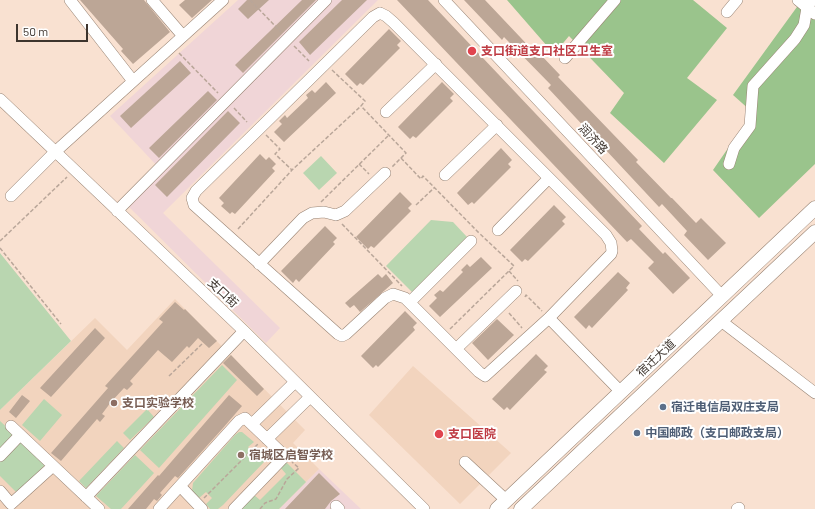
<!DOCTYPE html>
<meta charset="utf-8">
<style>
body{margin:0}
#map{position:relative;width:815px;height:509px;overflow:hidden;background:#f9e1d1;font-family:Barlow,sans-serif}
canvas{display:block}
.scale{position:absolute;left:16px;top:24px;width:72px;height:18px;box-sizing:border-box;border:2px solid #3d342d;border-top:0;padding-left:5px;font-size:12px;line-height:14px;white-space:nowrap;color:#3d342d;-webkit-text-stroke:3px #fff;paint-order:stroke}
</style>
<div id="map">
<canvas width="815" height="509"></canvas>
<div class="scale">50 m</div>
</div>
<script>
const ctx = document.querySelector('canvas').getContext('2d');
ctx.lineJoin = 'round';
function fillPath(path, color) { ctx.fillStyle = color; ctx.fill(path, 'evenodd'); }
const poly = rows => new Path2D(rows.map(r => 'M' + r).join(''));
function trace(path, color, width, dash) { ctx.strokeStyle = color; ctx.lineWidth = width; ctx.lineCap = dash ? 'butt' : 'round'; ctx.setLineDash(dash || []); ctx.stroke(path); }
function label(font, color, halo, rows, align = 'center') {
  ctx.font = font + ' Barlow,"Noto Sans SC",sans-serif'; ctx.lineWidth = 4; ctx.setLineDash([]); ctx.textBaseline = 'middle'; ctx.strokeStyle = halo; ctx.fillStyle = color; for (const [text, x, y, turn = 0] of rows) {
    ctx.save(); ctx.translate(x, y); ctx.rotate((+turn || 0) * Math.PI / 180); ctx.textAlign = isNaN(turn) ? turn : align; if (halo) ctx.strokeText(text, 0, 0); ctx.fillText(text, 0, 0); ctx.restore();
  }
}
fillPath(poly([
 [238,0,378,0,163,213,280,328,266,343,127,205,161,170,110,116],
 [319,469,361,509,279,509]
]), '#f0d5d7');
fillPath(poly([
 [175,299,305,430,293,443,319,469,279,509,0,509,0,410,95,318,127,350],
 [413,366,511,453,460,504,369,415]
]), '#f2d4be');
fillPath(poly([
 [321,156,337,173,319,190,303,173],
 [431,220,453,222,468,238,413,293,386,266],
 [0,253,71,341,0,410],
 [222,365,237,380,159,468,140,450],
 [44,399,62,415,40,441,22,425],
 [147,409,154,417,130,440,123,433],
 [0,421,15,435,0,451],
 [239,432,242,432,254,442,248,447,254,453,260,448,265,454,264,462,223,505,218,509,210,509,206,504,212,498,206,492,199,498,195,495,192,491,193,483,235,435],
 [21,440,45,465,17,493,0,476,0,461],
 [117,441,124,448,86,488,79,481],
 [135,455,154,473,121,509,111,509,96,496],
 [286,462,306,482,279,509,241,509,254,495,260,500,286,474,280,467]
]), '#b9d6b0');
fillPath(poly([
 [507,0,693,0,727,28,687,78,717,100,664,163,610,113,624,93,569,36,554,54],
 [802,0,815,1,815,164,759,218,713,170,744,125,751,111,733,95]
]), '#9ac48c');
fillPath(poly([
 [80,0,144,0,170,32,133,64,121,51,123,49],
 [185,0,212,0,192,18,179,5],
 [247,0,269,0,248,19,238,9],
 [302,0,316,0,243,73,235,65],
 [342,0,367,0,310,55,299,42],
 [397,0,428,0,642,226,639,229,663,254,665,252,690,278,673,294,648,268,654,262,631,239,627,242],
 [464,0,485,0,538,56,540,54,560,75,558,77,638,160,636,162,671,198,672,198,696,223,701,218,726,243,708,260,684,235,687,231,662,204,659,207,548,88,551,85,504,37,502,40],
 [389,29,401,41,397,45,400,48,363,85,360,83,357,86,345,74],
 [180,61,191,73,131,128,120,116],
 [326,82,336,93,284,142,274,132,282,124,279,121,285,115,287,118,308,98,306,95,312,90,315,93],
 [442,82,454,94,450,98,453,101,416,138,413,136,410,139,398,127],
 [208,91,217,100,159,158,149,148],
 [228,111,240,123,167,197,155,185],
 [501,148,512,160,508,164,511,167,474,204,472,202,468,205,457,193],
 [260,154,266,160,269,157,276,164,272,168,275,171,235,214,232,212,230,214,221,206,224,203,219,198],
 [400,192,412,204,408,208,411,211,374,248,371,246,368,249,356,237],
 [554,205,566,217,562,221,565,224,528,261,525,259,522,262,510,250],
 [325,226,337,238,333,242,335,244,299,282,296,279,293,283,281,271],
 [481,257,492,268,440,317,429,306,437,298,434,295,440,290,443,292,463,272,461,270,467,264,470,267],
 [618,272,630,283,626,288,628,290,592,328,589,325,586,329,574,317],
 [378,274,382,278,386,274,393,283,360,312,354,305,350,308,345,303],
 [175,302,184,310,185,309,217,341,209,348,198,338,189,348,187,346,172,362,158,350,130,381,133,384,127,390,124,388,111,402,102,414,105,416,100,422,97,419,61,461,51,453,108,388,105,386,163,322,159,319],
 [405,311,417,323,413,327,415,330,378,367,376,365,373,368,361,356],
 [497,319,514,335,488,360,472,343],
 [95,328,105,338,51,397,40,388],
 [536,354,548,366,544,370,547,372,510,410,507,407,504,410,492,399],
 [231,355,264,389,257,396,223,363],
 [22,395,30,401,16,418,9,412],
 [229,395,242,406,223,428,178,478,175,476,160,493,162,495,157,501,154,499,146,509,128,509,158,475,159,476],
 [319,473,340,494,331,501,325,509,285,509]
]), '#bca696');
const minor = poly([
 [70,0,133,81],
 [152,0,183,36],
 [444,0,722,296],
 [798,0,815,14],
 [727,12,737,0],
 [380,13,386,16,393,22,606,235,611,243,612,251,611,254,549,318,485,376,479,372,405,298,393,294,385,298,346,334,342,336,338,334,194,205,192,198,196,191,373,17,380,13],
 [565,58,615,0],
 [0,99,244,331,424,509],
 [386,112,436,64],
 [729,164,734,148,750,126,753,86,795,39,804,25,807,8,812,0],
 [445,175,497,125],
 [11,196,55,152,223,0],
 [117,211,326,0],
 [498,230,549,178],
 [259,264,303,218,312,213,324,212,336,215,345,211,385,173],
 [410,302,471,241],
 [549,318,621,392],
 [721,321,815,393],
 [456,349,516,291],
 [252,424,295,382],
 [11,426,99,509],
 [267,439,310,397],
 [0,456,20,435],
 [465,462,506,500],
 [180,486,202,509],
 [0,491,11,504,53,466],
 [86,497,244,331],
 [336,506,339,509],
 [159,509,239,421,245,418,285,456,234,509],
 [737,509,739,508]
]);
const major = poly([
 [497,509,815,208],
 [521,509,815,232]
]);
trace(minor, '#988373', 12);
trace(major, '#988373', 15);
trace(poly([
 [250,0,281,32],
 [294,46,309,61],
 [179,53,218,93],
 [332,70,365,101,361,106,406,153,392,167],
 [234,108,247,122],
 [266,135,280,149,275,154,292,170,361,106],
 [401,158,421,179,423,176,479,233],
 [359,164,369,174],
 [321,202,389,135],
 [416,205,434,188],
 [342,224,402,286],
 [238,229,292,170],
 [0,241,67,177],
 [0,248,61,324],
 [509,271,518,281],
 [525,297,526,295,542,311],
 [509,313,522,328],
 [450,329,514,266,479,233],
 [169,376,202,344],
 [204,498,258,444],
 [260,509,265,503,276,499,287,479,299,468,292,462]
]), '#b9a699', 1.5, [4, 2]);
trace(minor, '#fff', 11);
trace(major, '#fff', 14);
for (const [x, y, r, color] of [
 [472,51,5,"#e0444e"],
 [114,403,4,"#8d6e63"],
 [663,407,4,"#5c6f8a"],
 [637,433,4,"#5c6f8a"],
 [439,434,5,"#e0444e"],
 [241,455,4,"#8d6e63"]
]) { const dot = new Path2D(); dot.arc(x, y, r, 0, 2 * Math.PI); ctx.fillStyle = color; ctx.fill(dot); trace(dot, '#fff', 1.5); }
label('bold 12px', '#be3a42', '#fff', [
 ["支口街道支口社区卫生室",481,51],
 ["支口医院",448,434]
], 'left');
label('12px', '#3d342d', '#fff', [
 ["润济路",593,139,47],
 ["支口街",223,293,43],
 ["宿迁大道",656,358,-43]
]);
label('bold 12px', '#785e54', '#fff', [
 ["支口实验学校",122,403],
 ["宿城区启智学校",249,455]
], 'left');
label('bold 12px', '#4e5e75', '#fff', [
 ["宿迁电信局双庄支局",671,407],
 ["中国邮政（支口邮政支局）",645,433]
], 'left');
</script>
